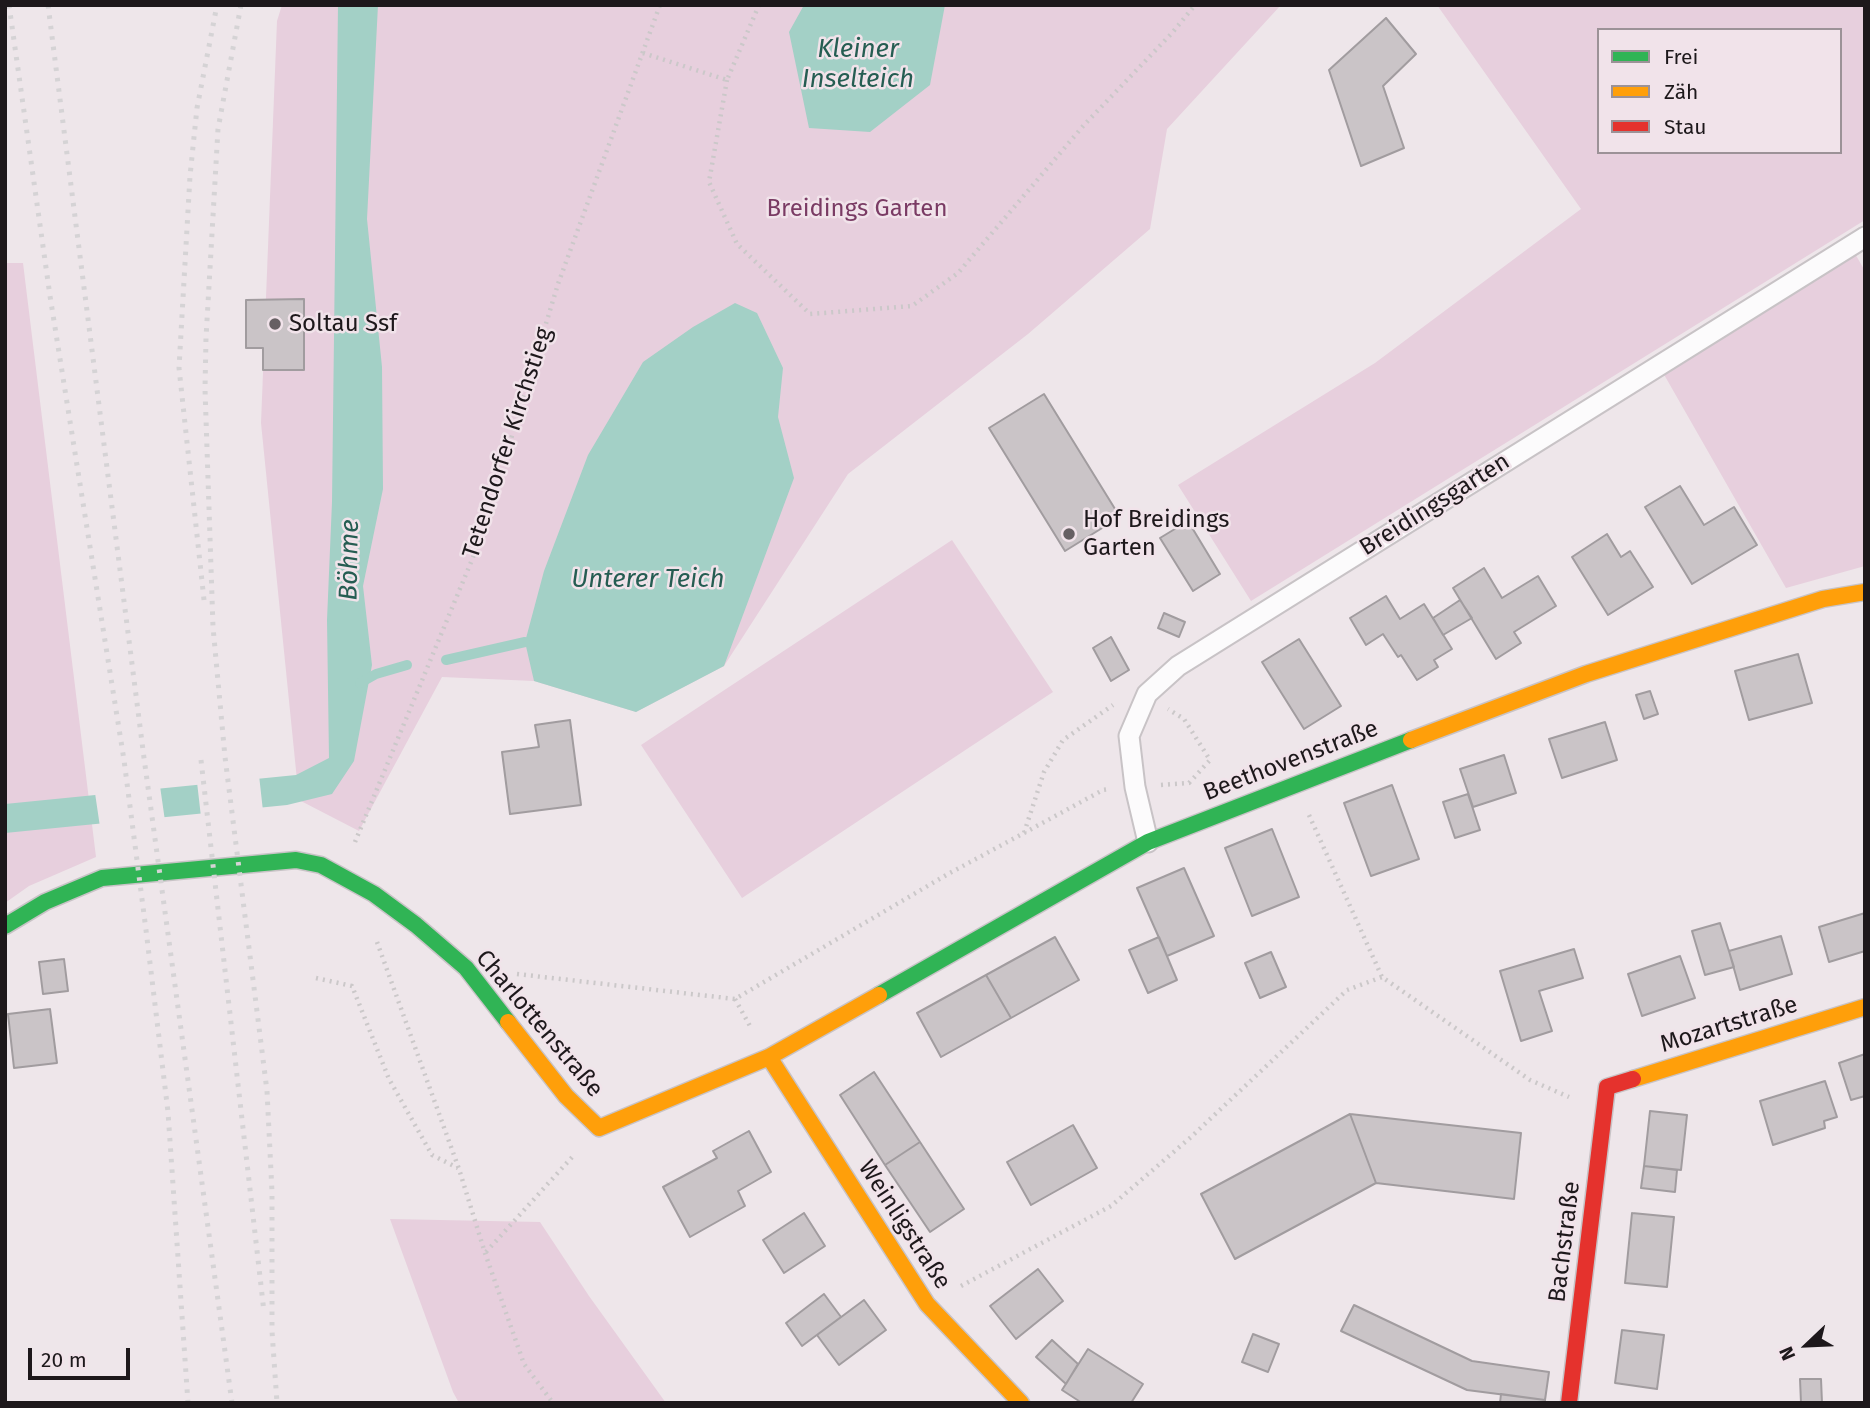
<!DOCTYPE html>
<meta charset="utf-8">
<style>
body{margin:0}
#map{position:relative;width:1870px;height:1408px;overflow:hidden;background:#eee6ea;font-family:"Fira Sans",sans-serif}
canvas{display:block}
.frame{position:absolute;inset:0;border:7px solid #1d181b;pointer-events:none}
.legend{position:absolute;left:1597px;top:28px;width:245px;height:126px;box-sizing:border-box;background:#f1e3ea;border:2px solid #9c9297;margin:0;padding:9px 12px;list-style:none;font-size:21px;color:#1d181b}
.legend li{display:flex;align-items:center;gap:14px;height:35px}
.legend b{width:35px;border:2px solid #9c9297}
.north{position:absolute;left:1772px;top:1310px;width:70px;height:70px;-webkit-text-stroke:5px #f1e3ea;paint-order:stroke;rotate:247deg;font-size:19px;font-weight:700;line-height:28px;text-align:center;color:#1d181b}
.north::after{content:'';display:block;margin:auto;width:24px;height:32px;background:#1d181b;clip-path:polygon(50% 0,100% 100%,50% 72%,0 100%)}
.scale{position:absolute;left:28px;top:1348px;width:102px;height:32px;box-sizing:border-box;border:4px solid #1d181b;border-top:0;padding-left:9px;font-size:21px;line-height:24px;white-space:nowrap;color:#1d181b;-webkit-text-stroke:5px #f1e3ea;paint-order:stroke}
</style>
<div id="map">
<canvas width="1870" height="1408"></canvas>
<div class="frame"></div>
<ul class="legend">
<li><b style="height:9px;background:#30b455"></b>Frei</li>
<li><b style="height:9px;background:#ff9f0a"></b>Zäh</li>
<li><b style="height:9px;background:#e5322d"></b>Stau</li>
</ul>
<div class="north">N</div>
<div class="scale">20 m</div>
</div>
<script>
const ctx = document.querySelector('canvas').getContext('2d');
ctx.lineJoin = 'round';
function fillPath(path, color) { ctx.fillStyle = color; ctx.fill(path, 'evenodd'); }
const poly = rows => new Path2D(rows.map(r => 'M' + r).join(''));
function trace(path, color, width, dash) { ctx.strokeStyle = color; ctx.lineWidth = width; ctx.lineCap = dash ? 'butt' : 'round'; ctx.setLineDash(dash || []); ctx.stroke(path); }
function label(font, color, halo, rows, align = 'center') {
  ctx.font = font + ' "Fira Sans",sans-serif'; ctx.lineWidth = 5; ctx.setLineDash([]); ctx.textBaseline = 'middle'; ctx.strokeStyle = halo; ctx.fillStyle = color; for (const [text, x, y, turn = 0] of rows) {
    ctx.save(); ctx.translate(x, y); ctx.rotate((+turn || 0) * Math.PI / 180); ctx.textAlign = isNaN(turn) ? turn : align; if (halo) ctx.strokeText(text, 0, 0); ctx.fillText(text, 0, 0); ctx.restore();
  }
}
fillPath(poly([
 [282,5,1281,5,1167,129,1150,229,1028,334,848,474,724,666,636,712,534,681,442,677,359,831,299,800,261,423,277,21],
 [1437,5,1865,5,1865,220,1251,601,1178,485,1375,363,1581,209],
 [1599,30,1840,30,1840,152,1599,152],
 [1854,252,1865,271,1865,566,1786,588,1662,371],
 [5,263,23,263,96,857,29,886,5,903],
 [952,540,1053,692,742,898,641,745],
 [390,1219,540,1222,589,1296,666,1403,459,1403,453,1392]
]), '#e7cfdd');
fillPath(poly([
 [338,5,378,5,367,219,382,367,383,489,363,586,372,665,354,761,332,794,287,805,5,833,5,804,296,775,329,758,327,620,332,502],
 [804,5,945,5,930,85,870,132,809,128,789,32],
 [735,303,757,313,783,368,778,417,794,478,724,666,636,712,534,681,525,642,544,571,588,455,643,362,693,327]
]), '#a3d0c6');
fillPath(poly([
 [259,775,263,811,201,817,197,782],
 [160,786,165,821,100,827,95,793]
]), '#eee6ea');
trace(poly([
 [446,660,525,642],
 [360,683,376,674,407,665]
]), '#a3d0c6', 10);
const building = poly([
 [1386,18,1416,54,1383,86,1404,148,1361,166,1329,70,1386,18],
 [304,299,304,370,263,370,263,348,246,348,246,300,304,299],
 [1044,394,1120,517,1065,551,989,428,1044,394],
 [1680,486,1704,525,1734,507,1757,545,1692,584,1645,507,1680,486],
 [1188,521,1220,574,1193,591,1160,538,1188,521],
 [1607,534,1621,557,1630,551,1653,587,1608,615,1572,557,1607,534],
 [1484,568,1502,598,1538,576,1556,606,1514,632,1521,643,1496,659,1453,588,1484,568],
 [1386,596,1400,619,1424,604,1452,649,1434,660,1438,667,1417,680,1401,655,1398,657,1383,634,1366,645,1350,618,1386,596],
 [1460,600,1472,618,1443,635,1433,618,1460,600],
 [1164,613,1185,622,1179,637,1158,628,1164,613],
 [1111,637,1129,670,1111,681,1093,648,1111,637],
 [1299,639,1341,706,1304,729,1262,662,1299,639],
 [1798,654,1812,703,1749,720,1735,671,1798,654],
 [1650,691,1658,714,1644,719,1636,695,1650,691],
 [570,720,581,805,510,814,502,752,539,747,535,725,570,720],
 [1605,722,1617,760,1562,778,1549,739,1605,722],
 [1504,755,1516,793,1473,807,1460,769,1504,755],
 [1392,785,1419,859,1371,876,1344,803,1392,785],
 [1468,794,1480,830,1455,838,1443,802,1468,794],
 [1272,829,1299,897,1252,916,1225,848,1272,829],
 [1184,868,1214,936,1167,956,1137,888,1184,868],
 [1865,913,1865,951,1829,962,1819,927,1865,913],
 [1720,923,1734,967,1705,975,1692,931,1720,923],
 [1781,936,1792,974,1740,990,1729,951,1781,936],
 [1055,937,1079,980,1011,1018,986,975,1055,937],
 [1159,937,1177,980,1148,993,1129,950,1159,937],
 [1574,949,1583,978,1539,991,1552,1031,1521,1041,1500,971,1574,949],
 [1271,952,1286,987,1260,998,1245,963,1271,952],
 [1680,956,1695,998,1642,1016,1628,974,1680,956],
 [64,959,68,991,43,994,39,962,64,959],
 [986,975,1011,1018,941,1057,917,1013,986,975],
 [50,1009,57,1063,14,1068,8,1014,50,1009],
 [1865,1054,1865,1096,1851,1100,1839,1063,1865,1054],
 [874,1072,920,1142,885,1165,840,1095,874,1072],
 [1825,1081,1837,1117,1824,1121,1825,1128,1773,1145,1760,1101,1825,1081],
 [1650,1111,1687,1115,1681,1170,1644,1166,1650,1111],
 [1350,1114,1521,1133,1514,1199,1376,1183,1350,1114],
 [1350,1114,1376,1183,1235,1259,1201,1194,1350,1114],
 [1073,1125,1097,1168,1031,1205,1007,1162,1073,1125],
 [749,1131,771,1172,738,1191,745,1206,690,1237,663,1187,717,1158,713,1151,749,1131],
 [920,1142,964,1209,930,1232,885,1165,920,1142],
 [1644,1166,1677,1170,1675,1192,1641,1188,1644,1166],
 [804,1213,825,1246,784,1273,763,1240,804,1213],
 [1632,1213,1674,1217,1667,1287,1625,1283,1632,1213],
 [1038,1269,1063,1301,1016,1339,990,1306,1038,1269],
 [824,1294,841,1317,802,1346,786,1323,824,1294],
 [864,1300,886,1330,839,1365,817,1335,864,1300],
 [1354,1305,1472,1361,1549,1372,1545,1400,1467,1390,1341,1331,1354,1305],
 [1622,1330,1664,1335,1657,1389,1615,1383,1622,1330],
 [1253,1334,1279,1344,1268,1372,1242,1362,1253,1334],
 [1052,1340,1078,1364,1066,1384,1036,1357,1052,1340],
 [1088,1349,1143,1384,1131,1403,1082,1403,1062,1390,1088,1349],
 [1800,1379,1821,1379,1822,1403,1801,1403,1800,1379],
 [1501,1394,1545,1400,1545,1403,1500,1403,1501,1394]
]);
fillPath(building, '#cac4c7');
trace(building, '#a19c9f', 2);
const lane = poly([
 [1148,842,1135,787,1129,736,1147,694,1178,666,1865,237]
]);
const fast = poly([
 [5,926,45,902,102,878,296,860,321,865,374,894,416,925,466,968,508,1022],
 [879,995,1148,842,1411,740]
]);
const slow = poly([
 [1411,740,1586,674,1823,599,1865,592],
 [508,1022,566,1096,599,1128,769,1057,879,995],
 [769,1057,927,1304,1021,1403],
 [1633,1079,1865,1007]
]);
const jam = poly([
 [1569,1403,1607,1087,1633,1079]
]);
trace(lane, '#c8c3c6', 23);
trace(fast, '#c8c3c6', 19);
trace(slow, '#c8c3c6', 19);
trace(jam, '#c8c3c6', 19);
trace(poly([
 [643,53,727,80,759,5],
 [727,80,709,182,737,244,810,314,912,306,958,273,1084,125,1172,33,1195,5],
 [1161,785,1189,783,1210,760,1184,719,1168,709],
 [1309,815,1382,977,1530,1080,1569,1097],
 [1024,833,1103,790,1110,789],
 [355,842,481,538,558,284,660,5],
 [377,942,459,1169,485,1253,524,1364,553,1403],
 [517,974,735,999,948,874,1024,833,1044,772,1063,740,1113,705],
 [316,978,352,986,389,1079,432,1155,458,1168],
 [735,999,750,1026],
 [486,1252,574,1155],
 [961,1286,1111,1206,1191,1137,1347,990,1382,977]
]), '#cbc8c9', 4.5, [2, 5]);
trace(lane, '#fcfbfc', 19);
trace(fast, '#30b455', 16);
trace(slow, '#ff9f0a', 16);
trace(jam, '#e5322d', 16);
trace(poly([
 [9,5,50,296,124,760,146,930,168,1112,188,1403],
 [48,5,144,758,232,1403],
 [241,5,218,129,206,338,205,389,213,627,225,757,267,1091,272,1192,272,1331,277,1403],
 [204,600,179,368,190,176,197,108,217,5],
 [201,760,264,1312]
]), '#d5d3d5', 5, [3.5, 7]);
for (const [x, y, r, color] of [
 [275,324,7,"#666063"],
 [1069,534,7,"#666063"]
]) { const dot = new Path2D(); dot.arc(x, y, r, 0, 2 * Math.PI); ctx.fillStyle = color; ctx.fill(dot); trace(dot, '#f1e3ea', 2.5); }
label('24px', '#7a3b64', '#f1e3ea', [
 ["Breidings Garten",857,209]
]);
label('24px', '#1d181b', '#f1e3ea', [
 ["Soltau Ssf",289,324],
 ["Hof Breidings",1083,520],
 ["Garten",1083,548]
], 'left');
label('24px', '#1d181b', '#f1e3ea', [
 ["Tetendorfer Kirchstieg",508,443,-72],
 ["Breidingsgarten",1435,505,-32],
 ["Beethovenstraße",1291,761,-21],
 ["Charlottenstraße",539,1024,50],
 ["Mozartstraße",1729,1025,-17],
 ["Weinligstraße",904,1225,57],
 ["Bachstraße",1565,1242,-83]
]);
label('italic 26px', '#255d52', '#f1e3ea', [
 ["Kleiner",858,50],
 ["Inselteich",858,80],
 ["Böhme",350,560,-89],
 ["Unterer Teich",648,580]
]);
</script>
